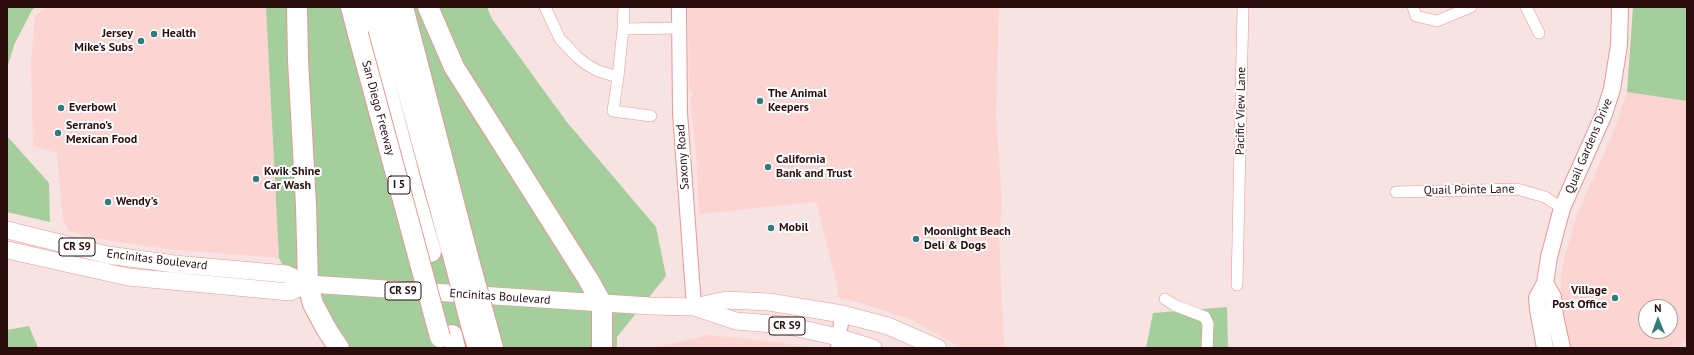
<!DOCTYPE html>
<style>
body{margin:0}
#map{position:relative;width:1694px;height:355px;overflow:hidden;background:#f6e3e2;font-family:"PT Sans",sans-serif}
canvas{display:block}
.frame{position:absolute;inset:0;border:8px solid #2c0d0e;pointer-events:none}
.north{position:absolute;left:1638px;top:299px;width:40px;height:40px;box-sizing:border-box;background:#fff;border:1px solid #ab9e9f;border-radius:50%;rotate:359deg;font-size:11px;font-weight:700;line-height:16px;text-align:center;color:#2c0d0e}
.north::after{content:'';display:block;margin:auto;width:14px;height:18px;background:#327b7f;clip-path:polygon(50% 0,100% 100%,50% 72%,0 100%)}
</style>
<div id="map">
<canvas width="1694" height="355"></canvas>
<div class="frame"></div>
<div class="north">N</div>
</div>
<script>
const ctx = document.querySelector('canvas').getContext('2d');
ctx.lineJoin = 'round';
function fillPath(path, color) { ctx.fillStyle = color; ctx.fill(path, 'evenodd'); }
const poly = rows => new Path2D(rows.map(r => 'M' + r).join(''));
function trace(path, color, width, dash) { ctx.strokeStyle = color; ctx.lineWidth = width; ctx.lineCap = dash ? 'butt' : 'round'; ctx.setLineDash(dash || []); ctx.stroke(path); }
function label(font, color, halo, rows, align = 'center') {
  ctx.font = font + ' "PT Sans",sans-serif'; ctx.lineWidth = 4; ctx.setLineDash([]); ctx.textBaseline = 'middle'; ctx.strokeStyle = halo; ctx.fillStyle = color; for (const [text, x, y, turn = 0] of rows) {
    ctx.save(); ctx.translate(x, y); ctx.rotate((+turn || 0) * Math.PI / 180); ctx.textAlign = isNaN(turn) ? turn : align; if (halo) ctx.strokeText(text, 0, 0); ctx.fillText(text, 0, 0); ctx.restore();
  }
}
fillPath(poly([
 [47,7,266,7,279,258,167,249,100,239,69,231,63,220,57,153,33,146,31,62,35,16],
 [688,7,999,7,996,116,1002,202,999,238,1004,348,962,348,910,319,858,302,837,297,838,290,816,202,699,214,696,151,690,99,693,93,689,89],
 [1627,92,1687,101,1687,340,1677,348,1570,348,1564,329,1561,301,1561,274,1565,255,1578,212,1614,131],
 [1646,307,1670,307,1670,331,1646,331],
 [708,335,776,342,815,348,653,348]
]), '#fcd4d2');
fillPath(poly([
 [7,7,36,7,32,10,14,45,7,69],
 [266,7,487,7,492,19,566,121,656,227,666,276,617,337,617,348,326,348,279,258],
 [1633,7,1687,7,1687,101,1627,92],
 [7,136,49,183,50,222,7,212],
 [1227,307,1228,348,1146,348,1153,313],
 [29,326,38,348,7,348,7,330]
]), '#a4ce9c');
const minor = poly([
 [545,7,560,39,577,57,586,64,598,71,618,77],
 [624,7,623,29,618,77,613,111,651,116],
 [1413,7,1416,16,1437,21,1471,7],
 [1526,7,1539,33],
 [623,29,678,28],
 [1396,192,1517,189,1545,197,1562,208],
 [1237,285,1243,7],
 [1165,299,1174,305,1205,317,1208,324,1207,348]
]);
const tertiary = poly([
 [679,7,680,113,694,307],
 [838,348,842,314]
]);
const secondary = poly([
 [1545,283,1553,297,1555,316,1562,348],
 [1545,348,1538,309,1537,298,1545,283,1549,257,1562,208,1604,114,1612,89,1619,45,1620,7]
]);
const primary = poly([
 [7,230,108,255,174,264,286,274,308,284],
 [7,250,128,277,290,292,308,284,650,306,694,307,726,300,769,302,842,314,888,326,938,348],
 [694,307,736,321,784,325,838,337,873,348]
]);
const motorway = poly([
 [297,7,298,60,306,205,308,284,313,304,327,330,339,348],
 [351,7,358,34],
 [365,7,414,193,431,252],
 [385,7,455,263],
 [403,7,470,264],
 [428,7,454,67,588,279,602,304,602,348],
 [471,325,478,348],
 [487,326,493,348],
 [452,335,455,348]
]);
trace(minor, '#ec9694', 12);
trace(tertiary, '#ec9694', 16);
trace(secondary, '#ec9694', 18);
trace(primary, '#ec9694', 18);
trace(motorway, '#ec9694', 22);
trace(minor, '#fff', 11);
trace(tertiary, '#fff', 14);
trace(secondary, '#fff', 16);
trace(primary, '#fff', 17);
trace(motorway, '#fff', 20);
const motorwayBridge = poly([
 [358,34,440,337],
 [455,263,471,325],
 [470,264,487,326]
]);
trace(motorwayBridge, '#ec9694', 22, []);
trace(motorwayBridge, '#fff', 20);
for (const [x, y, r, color] of [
 [154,34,4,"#327b7f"],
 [141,41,4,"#327b7f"],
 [760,101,4,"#327b7f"],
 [61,108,4,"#327b7f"],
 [58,133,4,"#327b7f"],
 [768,167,4,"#327b7f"],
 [256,179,4,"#327b7f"],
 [108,202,4,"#327b7f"],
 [771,228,4,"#327b7f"],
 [916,239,4,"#327b7f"],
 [1615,298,4,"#327b7f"]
]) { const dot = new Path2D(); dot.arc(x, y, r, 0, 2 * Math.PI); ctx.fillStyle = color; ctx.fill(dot); trace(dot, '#fff', 1.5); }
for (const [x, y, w] of [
 [399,185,22],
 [77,247,36],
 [403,291,36],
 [787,326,36]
]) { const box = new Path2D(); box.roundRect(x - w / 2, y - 9, w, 18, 3); ctx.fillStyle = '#fff'; ctx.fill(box); trace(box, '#2c0d0e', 1); }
label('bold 11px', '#2c0d0e', null, [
 ["I 5",399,185],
 ["CR S9",77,247],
 ["CR S9",403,291],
 ["CR S9",787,326]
]);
label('bold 12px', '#2c0d0e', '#fff', [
 ["Jersey",133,34,"right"],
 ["Mike's Subs",133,48,"right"],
 ["Health",162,34],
 ["The Animal",768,94],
 ["Keepers",768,108],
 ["Everbowl",69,108],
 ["Serrano's",66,126],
 ["Mexican Food",66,140],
 ["California",776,160],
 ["Bank and Trust",776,174],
 ["Kwik Shine",264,172],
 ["Car Wash",264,186],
 ["Wendy's",116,202],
 ["Mobil",779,228],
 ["Moonlight Beach",924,232],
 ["Deli & Dogs",924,246],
 ["Village",1607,291,"right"],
 ["Post Office",1607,305,"right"]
], 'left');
label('12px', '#2c0d0e', '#fff', [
 ["San Diego Freeway",378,108,75],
 ["Pacific View Lane",1241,111,-89],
 ["Quail Gardens Drive",1589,146,-67],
 ["Saxony Road",683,157,-94],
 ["Quail Pointe Lane",1469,190,-1],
 ["Encinitas Boulevard",157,260,7],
 ["Encinitas Boulevard",500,297,4]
]);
</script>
